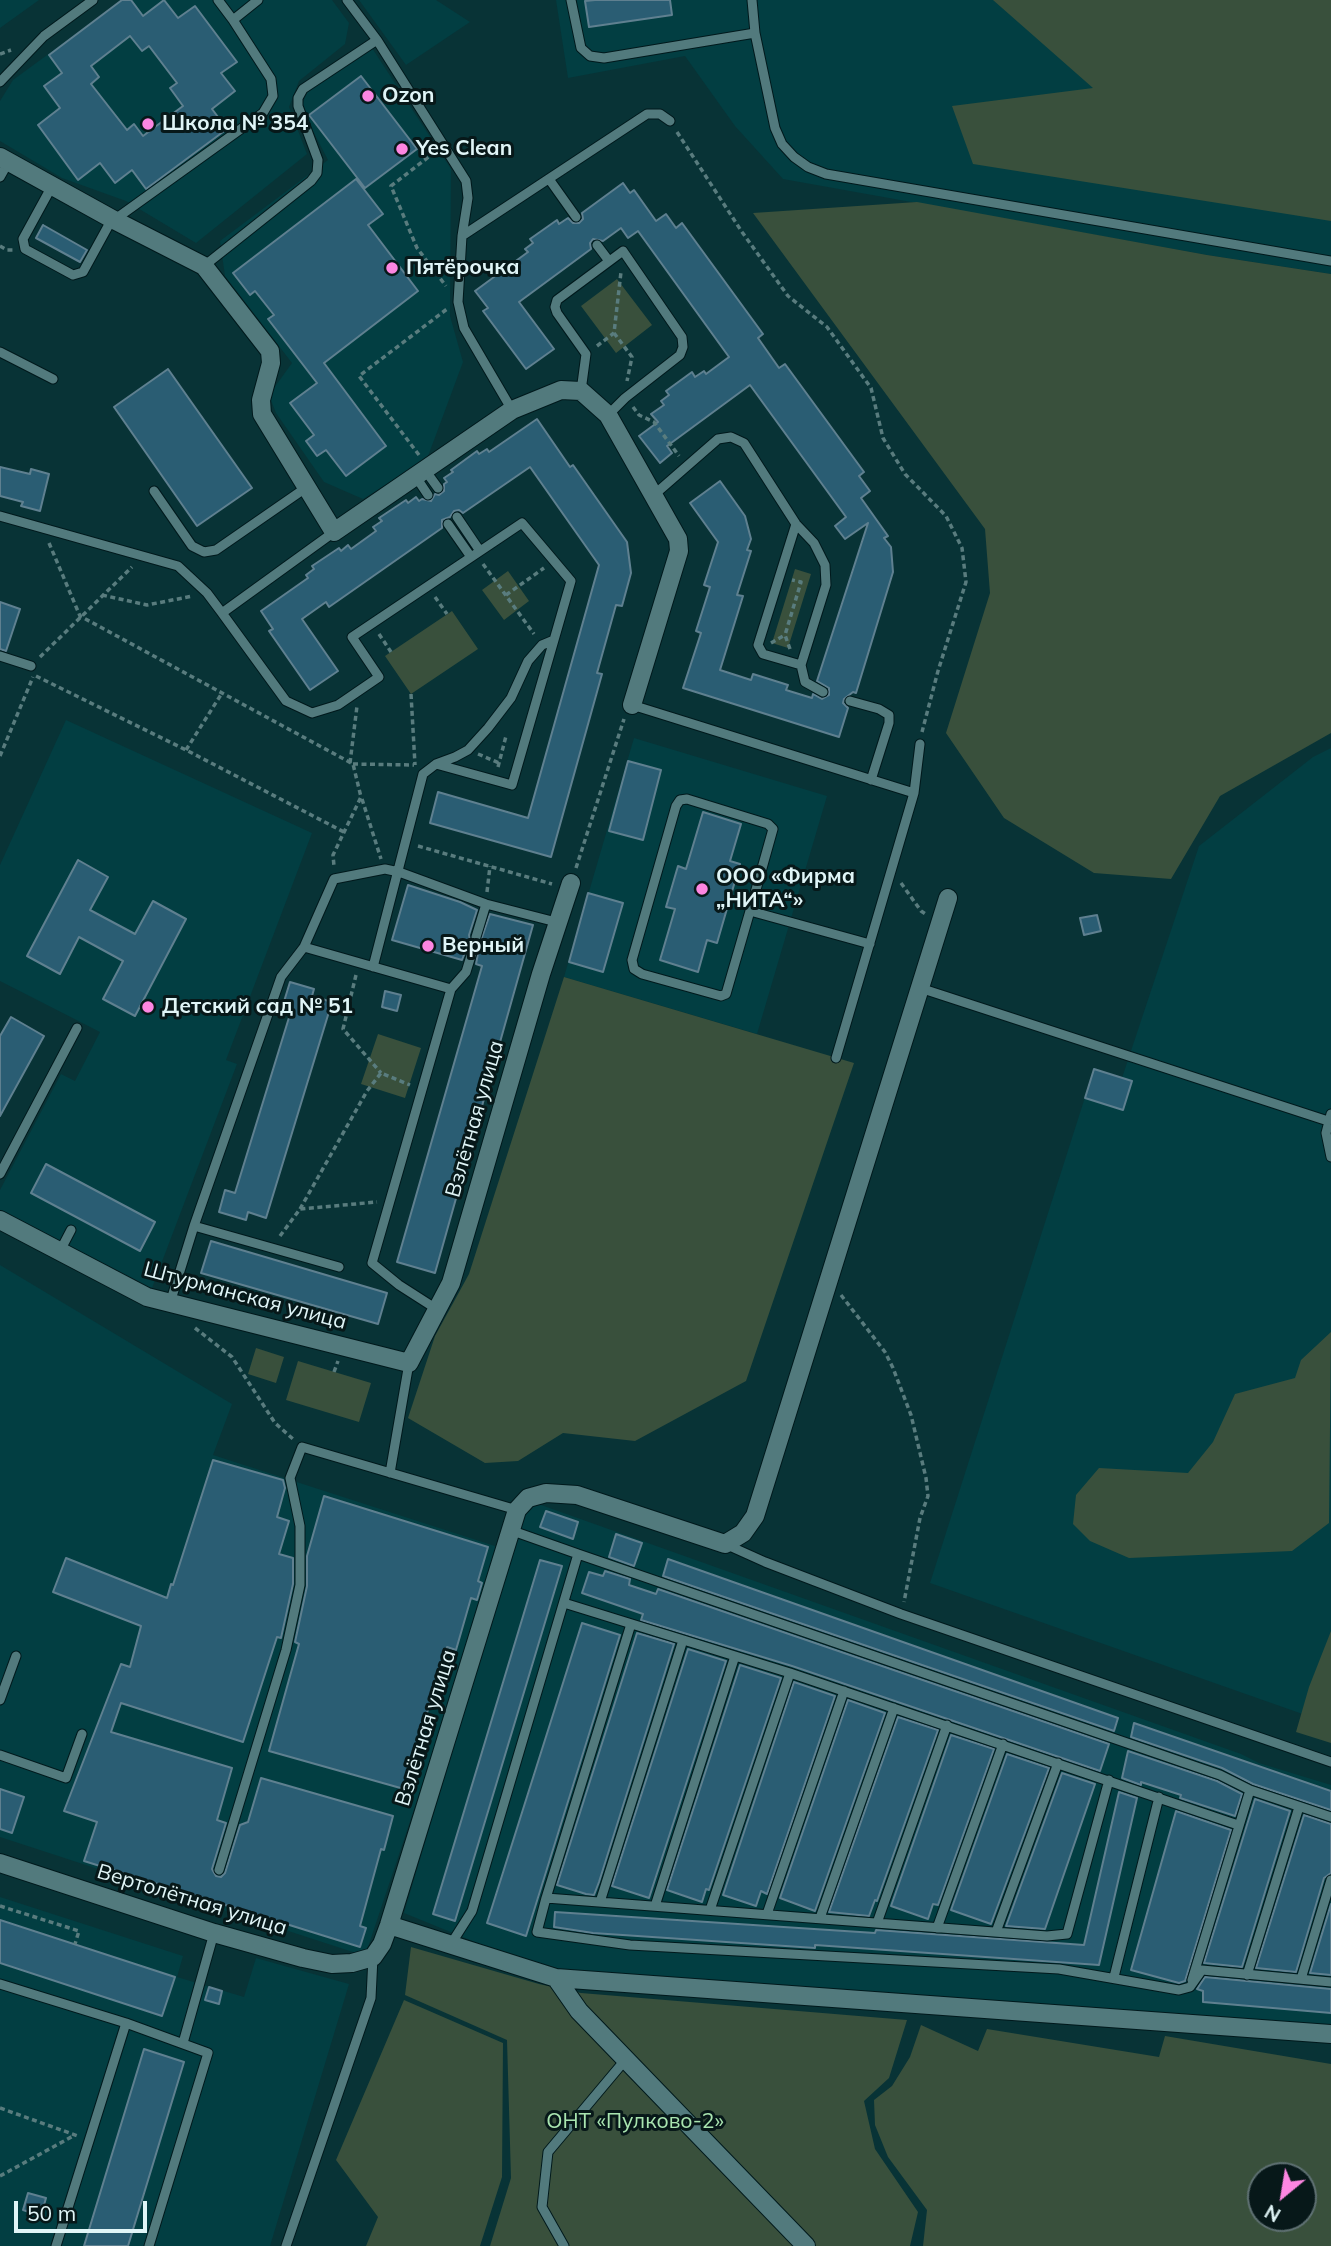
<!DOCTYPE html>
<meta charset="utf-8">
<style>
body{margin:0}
#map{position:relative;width:1331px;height:2246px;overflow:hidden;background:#083336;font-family:Mulish,sans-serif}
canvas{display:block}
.north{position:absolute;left:1247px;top:2162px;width:70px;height:70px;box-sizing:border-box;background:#071819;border:2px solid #5e7072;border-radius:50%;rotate:210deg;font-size:19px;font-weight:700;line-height:28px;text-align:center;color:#e0f5f7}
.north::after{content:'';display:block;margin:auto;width:24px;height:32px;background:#fd86e1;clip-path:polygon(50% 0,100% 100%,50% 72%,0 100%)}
.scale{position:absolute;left:14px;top:2201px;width:133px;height:32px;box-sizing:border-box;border:4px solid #e0f5f7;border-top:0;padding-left:9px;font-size:21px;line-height:24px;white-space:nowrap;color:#e0f5f7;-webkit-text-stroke:5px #071819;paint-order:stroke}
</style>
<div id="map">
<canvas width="1331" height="2246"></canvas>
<div class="north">N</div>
<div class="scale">50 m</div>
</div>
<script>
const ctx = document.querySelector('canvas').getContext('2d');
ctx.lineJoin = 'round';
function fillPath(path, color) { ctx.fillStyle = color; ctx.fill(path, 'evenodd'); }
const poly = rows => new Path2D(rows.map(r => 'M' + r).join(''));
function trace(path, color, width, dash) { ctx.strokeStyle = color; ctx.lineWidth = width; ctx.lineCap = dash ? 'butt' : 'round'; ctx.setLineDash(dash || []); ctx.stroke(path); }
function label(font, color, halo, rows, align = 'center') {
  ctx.font = font + ' Mulish,sans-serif'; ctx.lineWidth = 6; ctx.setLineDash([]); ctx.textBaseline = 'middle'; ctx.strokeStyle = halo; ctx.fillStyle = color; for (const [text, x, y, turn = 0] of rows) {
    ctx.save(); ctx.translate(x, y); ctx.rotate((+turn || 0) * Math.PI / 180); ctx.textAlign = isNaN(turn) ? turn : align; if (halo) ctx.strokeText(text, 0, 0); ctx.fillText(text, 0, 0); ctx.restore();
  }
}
fillPath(poly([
 [0,0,39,0,0,28],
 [122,0,332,0,349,23,345,44,299,81,289,107,307,154,196,243,126,201,62,178,0,141,0,101,13,80],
 [359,0,436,0,470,22,406,65],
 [556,0,1331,0,1331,274,1207,255,783,179,735,126,685,56,568,78],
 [372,48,451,169,450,316,463,362,427,459,363,499,324,482,276,413,269,395,292,363,225,276,220,241,328,160,301,108,309,86],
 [66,720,312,833,226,1060,237,1064,152,1288,0,1210,0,1190,61,1074,75,1081,100,1032,0,981,0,865],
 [634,738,827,796,757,1034,564,977],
 [1331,748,1331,1724,930,1583,1094,1069,1122,1078,1199,846,1313,757],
 [0,1265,232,1404,213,1455,501,1548,365,1956,0,1837],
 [527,1500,1241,1754,1259,1763,1331,1785,1331,2026,546,1971,404,1913],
 [0,1897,183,1956,177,1977,244,1997,256,1958,349,1984,270,2246,0,2246]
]), '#023e42');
fillPath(poly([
 [993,0,1331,0,1331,221,973,164,952,106,1093,88],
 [917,202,1207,255,1331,274,1331,733,1220,796,1171,879,1094,873,1004,818,946,733,990,593,985,529,753,213],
 [617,279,652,325,616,353,581,306],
 [795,569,811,574,788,648,772,643],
 [508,571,529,601,504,620,482,590],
 [452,611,478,649,411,694,385,656],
 [564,977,854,1063,746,1381,635,1441,563,1433,518,1461,485,1463,408,1418,435,1336,469,1274],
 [378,1034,421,1048,405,1098,361,1084],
 [1331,1332,1329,1523,1292,1551,1129,1558,1090,1541,1073,1524,1076,1495,1099,1468,1188,1473,1213,1442,1235,1394,1295,1378,1301,1360],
 [256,1348,284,1357,276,1383,248,1374],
 [298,1361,371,1383,359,1422,286,1400],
 [1331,1631,1331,1743,1296,1732,1309,1687],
 [411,1947,539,1984,581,1993,907,2020,889,2078,864,2101,875,2149,918,2212,910,2246,490,2246,511,2178,507,2040,405,1995],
 [404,2000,503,2043,502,2177,480,2246,366,2246,378,2217,336,2160],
 [921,2025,978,2051,987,2029,1159,2057,1165,2036,1331,2064,1331,2246,923,2246,927,2210,888,2157,875,2125,874,2100,892,2086,910,2057],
 [1261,2176,1303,2176,1303,2218,1261,2218]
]), '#39503c');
const building = poly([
 [122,0,131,0,143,16,164,0,178,18,195,6,237,62,221,73,235,91,212,109,227,129,146,189,132,170,115,183,100,163,78,180,38,125,60,108,44,86,62,73,49,55,122,0],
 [130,36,142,51,149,46,177,83,170,88,183,106,143,136,134,124,127,130,91,84,99,77,91,66,130,36],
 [595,0,670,0,672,15,589,27,585,1,595,0],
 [361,76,417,149,365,188,309,115,361,76],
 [356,179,383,214,368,225,418,291,324,363,386,446,346,476,326,450,317,456,306,441,314,435,290,403,317,383,268,319,274,315,255,291,250,295,233,273,356,179],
 [623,183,630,193,634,190,656,221,666,214,676,228,682,223,763,334,758,338,779,368,785,364,864,472,859,476,870,491,861,498,888,536,884,538,891,547,893,572,856,693,853,692,844,699,843,703,848,708,839,737,683,688,701,633,696,631,710,587,704,585,718,542,690,503,720,481,745,516,751,539,747,550,751,551,737,595,743,596,720,670,751,680,753,674,788,685,786,690,812,698,813,694,822,699,829,695,829,688,817,681,868,523,845,539,835,526,846,517,750,385,667,446,672,453,660,463,639,436,658,422,651,414,664,405,661,401,669,395,666,391,692,372,695,377,704,371,706,374,729,357,638,231,628,238,621,228,603,241,593,239,590,243,591,249,519,302,554,349,526,369,483,311,488,308,475,291,528,252,525,249,533,243,530,239,557,220,559,224,568,218,573,223,579,223,583,219,582,213,623,183],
 [43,225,87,250,80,262,36,238,43,225],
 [168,369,252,488,197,526,114,407,168,369],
 [537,419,570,467,573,465,627,542,631,573,622,606,616,605,597,673,602,674,551,857,430,823,438,792,528,818,599,565,530,467,463,513,459,510,454,511,450,517,442,520,442,528,329,607,326,602,302,619,338,671,310,690,269,631,273,629,261,611,308,578,306,575,314,569,312,566,339,548,341,551,348,545,351,549,376,531,373,527,382,521,379,518,406,500,408,503,416,497,419,501,422,499,431,501,435,494,439,495,444,491,444,484,447,482,444,478,453,472,451,470,477,451,479,454,487,449,489,452,537,419],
 [0,467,30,474,31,469,49,474,40,511,21,506,23,502,0,496,0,467],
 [0,602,20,609,6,651,0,649,0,602],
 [628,761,661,770,643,840,609,831,628,761],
 [703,812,741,824,730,861,740,864,717,943,707,940,698,972,660,960,675,909,666,907,678,866,686,869,703,812],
 [78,860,108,877,90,910,135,934,153,901,186,919,135,1016,103,999,123,961,79,937,60,974,27,956,78,860],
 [408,885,460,902,477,910,469,935,470,940,462,960,392,940,408,885],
 [588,893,623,903,603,972,569,962,588,893],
 [490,914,533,925,435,1273,397,1262,482,966,476,964,480,943,490,914],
 [1097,915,1101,931,1084,935,1080,918,1097,915],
 [290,982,314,989,312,996,332,1002,266,1218,248,1212,246,1220,219,1212,225,1190,235,1193,291,1011,282,1008,290,982],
 [385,991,401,995,397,1011,382,1007,385,991],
 [11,1017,44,1036,0,1116,0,1036,11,1017],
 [1094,1069,1132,1081,1123,1110,1085,1098,1094,1069],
 [46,1164,155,1222,140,1251,31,1193,46,1164],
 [211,1241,387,1293,378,1324,201,1273,211,1241],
 [213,1460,283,1480,285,1488,277,1517,289,1521,279,1554,293,1558,293,1584,281,1638,277,1637,243,1742,121,1703,111,1732,232,1768,217,1820,226,1823,212,1869,216,1876,221,1877,225,1873,240,1825,248,1822,261,1778,393,1816,384,1850,381,1849,360,1926,366,1928,360,1947,84,1861,97,1822,64,1811,121,1664,130,1667,141,1626,53,1592,66,1558,167,1598,171,1584,173,1585,213,1460],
 [324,1496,488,1547,478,1581,482,1583,477,1600,471,1598,456,1650,447,1647,404,1789,269,1751,299,1644,295,1642,307,1586,307,1556,324,1496],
 [546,1511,578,1522,573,1539,540,1527,546,1511],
 [616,1534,642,1543,634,1566,609,1557,616,1534],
 [668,1559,1118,1718,1114,1731,663,1576,668,1559],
 [540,1560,562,1566,455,1921,433,1914,540,1560],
 [605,1571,630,1579,629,1585,656,1594,658,1589,1109,1744,1100,1771,792,1666,641,1620,643,1614,582,1593,589,1572,603,1576,605,1571],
 [582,1623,620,1635,526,1936,487,1923,582,1623],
 [637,1633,674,1644,599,1882,594,1895,586,1894,557,1885,637,1633],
 [688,1649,726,1661,649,1898,612,1886,688,1649],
 [740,1665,781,1678,709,1890,706,1889,702,1902,667,1890,740,1665],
 [794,1682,835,1696,767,1894,761,1891,756,1906,723,1895,794,1682],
 [848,1700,885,1713,815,1911,780,1898,848,1700],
 [898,1717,938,1730,877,1901,875,1900,869,1916,829,1912,898,1717],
 [1134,1723,1331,1791,1331,1810,1253,1784,1222,1768,1131,1737,1134,1723],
 [951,1735,994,1749,938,1905,933,1904,928,1919,891,1906,951,1735],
 [1128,1751,1217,1781,1242,1794,1235,1816,1180,1798,1181,1795,1141,1782,1141,1785,1122,1778,1128,1751],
 [1007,1754,1049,1768,991,1924,951,1910,1007,1754],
 [1062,1773,1095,1784,1045,1929,1006,1926,1062,1773],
 [0,1789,24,1797,12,1833,0,1829,0,1789],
 [1119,1792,1137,1798,1099,1965,815,1945,815,1948,593,1933,554,1927,555,1912,875,1933,876,1930,1084,1945,1119,1792],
 [1255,1799,1290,1811,1242,1967,1204,1963,1255,1799],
 [1176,1811,1231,1830,1185,1981,1179,1983,1131,1970,1176,1811],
 [1304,1815,1331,1824,1331,1873,1324,1878,1296,1972,1256,1968,1304,1815],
 [1331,1904,1331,1975,1310,1973,1331,1904],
 [0,1920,175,1977,162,2016,0,1963,0,1920],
 [1205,1977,1331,1989,1331,2013,1203,2002,1203,1991,1197,1989,1205,1977],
 [209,1987,222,1991,219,2004,205,2000,209,1987],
 [144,2049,184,2062,128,2246,84,2246,144,2049],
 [28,2193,46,2198,41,2216,23,2210,28,2193]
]);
fillPath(building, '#2a5d73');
trace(building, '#5f8090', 2);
const lane = poly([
 [347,0,377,40,466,181,468,198,462,236,458,302,464,328,512,410],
 [571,0,581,48,590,56,604,58,755,33],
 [752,0,755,33,775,128,782,144,794,157,808,167,826,174,1331,261],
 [233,20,258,0],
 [0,82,44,36,93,0],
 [0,177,9,161],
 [549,179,576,217],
 [52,186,23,239,25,249,73,275,83,272,112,219],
 [114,220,263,113,273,96,271,79,233,20,218,0],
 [462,236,647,114,660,114,670,121],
 [597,245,609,261],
 [204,266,311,181,317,173,318,160,298,106,298,98,303,89,377,40],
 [0,352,53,379],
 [581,391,586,354,557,313,555,307,557,300,623,251,682,337,683,347,680,355,625,398,608,415],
 [425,470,438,488],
 [416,477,428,495],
 [154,491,192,546,204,552,216,550,307,487],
 [655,494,718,439,731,437,744,443,796,524,814,543,825,565,826,585,801,665,763,654,758,645,796,524],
 [0,516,178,566,207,593,222,613],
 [457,517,480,551],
 [448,524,471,557],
 [334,532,222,613,286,701,312,713,338,705,379,677,352,637,522,523,571,581,554,640,542,645,528,661,511,698,488,728,468,750,455,757,436,764,423,774,373,967],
 [0,656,31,666],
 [801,665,805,682,823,692],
 [850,701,879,709,889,715,889,723,871,780],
 [632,705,914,793],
 [436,764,512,785,554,640],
 [750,911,726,994,721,996,642,974,634,969,632,960,676,806,680,800,687,799,768,824,773,829,750,911,870,944],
 [476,937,486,904],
 [304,947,451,989,372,1263,399,1285,438,1310],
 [920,988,1328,1121],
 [451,989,466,972,474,946],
 [836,1058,914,793,920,744],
 [1331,1114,1326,1133,1331,1157],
 [0,1174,77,1028],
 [194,1226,339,1267],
 [60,1251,71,1230],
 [170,1303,194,1226,281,977,304,947,334,879,385,869,399,872,486,904,560,923],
 [390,1473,409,1363],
 [510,1530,578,1554],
 [725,1544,765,1562,901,1614,1331,1762],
 [564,1603,790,1673,1238,1825],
 [631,1624,546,1898,537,1932,630,1945,1059,1969,1179,1990,1190,1987,1202,1970,1331,1982],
 [0,1700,16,1656],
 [0,1755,66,1778,82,1734],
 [219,1870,286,1650,300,1585,300,1526,290,1478,302,1447,517,1510],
 [546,1898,1047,1936,1067,1934,1109,1780],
 [600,1902,683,1640],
 [655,1906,735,1656],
 [710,1910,790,1673],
 [767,1914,844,1691],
 [820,1918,894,1708],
 [877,1923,947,1725],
 [937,1928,1003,1744],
 [996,1932,1058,1763],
 [451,1944,472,1911,578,1554,1220,1775,1250,1790,1331,1817],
 [1247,1975,1299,1807],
 [1114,1977,1159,1797],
 [1301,1979,1331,1880],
 [1192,1980,1250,1790],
 [0,1984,126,2023,208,2053,149,2246],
 [183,2043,214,1933],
 [56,2246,126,2023],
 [286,2246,371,1998,373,1957],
 [564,2246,542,2207,548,2152,626,2059]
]);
const street = poly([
 [0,157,114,220,204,266,270,351,271,363,261,400,262,414,334,532,512,410,561,390,581,391,608,415,678,539,679,551,632,705],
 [0,1220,147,1297,409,1363,451,1283,541,974,571,883],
 [0,1863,214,1933,303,1958,332,1964,352,1963,373,1957,382,1944,389,1925,517,1510,528,1498,546,1493,577,1495,725,1544,743,1533,755,1516,948,898],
 [389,1925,556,1978,579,2011,806,2246],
 [556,1978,1331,2034]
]);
trace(lane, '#00191c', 11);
trace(street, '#00191c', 20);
trace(poly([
 [0,54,11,50],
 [677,132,742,232,788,296,827,327,871,388,883,438,905,474,946,516,962,548,966,582,938,671,922,732],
 [435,152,391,186,417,248,446,286],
 [0,246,7,250,14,250],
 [614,333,632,357,627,381],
 [597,346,614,333,621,272],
 [633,407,639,415,654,422,679,456],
 [419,455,359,376,447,309],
 [49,543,80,616,353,764,361,797,333,855,334,866],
 [483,564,534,634],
 [102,595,147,605,193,596],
 [506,595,544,568],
 [435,597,447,614],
 [379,634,391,652],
 [771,643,785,635],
 [790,649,785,635,801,582,792,580],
 [40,657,132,567],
 [36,676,186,750,344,832],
 [411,694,415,765],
 [186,750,222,693],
 [478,754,499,763],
 [0,756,33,677],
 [350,763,357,706],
 [353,764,414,765],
 [498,767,506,736],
 [362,799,381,859],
 [418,846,552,884],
 [576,868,624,719],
 [901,883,921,911,927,915],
 [487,892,490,866],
 [356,975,343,1029,381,1073],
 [300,1209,367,1091,381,1073,410,1085],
 [280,1236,300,1209,377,1202],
 [841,1295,885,1352,893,1368,911,1415,926,1478,928,1496,920,1518,904,1602],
 [195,1328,232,1357,275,1423,293,1439],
 [334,1372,338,1361],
 [0,1906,79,1931,75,1944],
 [0,2108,78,2136],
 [0,2176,75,2135]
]), '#597c7e', 3.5, [5, 3.5]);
trace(lane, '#527a7d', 9);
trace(street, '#527a7d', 18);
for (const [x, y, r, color] of [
 [368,96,7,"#fd86e1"],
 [148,124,7,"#fd86e1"],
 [402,149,7,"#fd86e1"],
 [392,268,7,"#fd86e1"],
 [702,889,7,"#fd86e1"],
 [428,946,7,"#fd86e1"],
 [148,1007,7,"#fd86e1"]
]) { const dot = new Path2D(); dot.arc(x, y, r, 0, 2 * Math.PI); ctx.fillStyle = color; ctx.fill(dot); trace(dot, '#071819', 2.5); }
label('bold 21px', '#e0f5f7', '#071819', [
 ["Ozon",382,96],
 ["Школа № 354",162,124],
 ["Yes Clean",416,149],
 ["Пятёрочка",406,268],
 ["ООО «Фирма",716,877],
 ["„НИТА“»",716,901],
 ["Верный",442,946],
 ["Детский сад № 51",162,1007]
], 'left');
label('21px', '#e0f5f7', '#071819', [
 ["Взлётная улица",475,1119,-74],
 ["Штурманская улица",245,1296,15],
 ["Взлётная улица",426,1728,-73],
 ["Вертолётная улица",192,1900,17]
]);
label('21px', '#a9e5b0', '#071819', [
 ["ОНТ «Пулково-2»",635,2122]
]);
</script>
